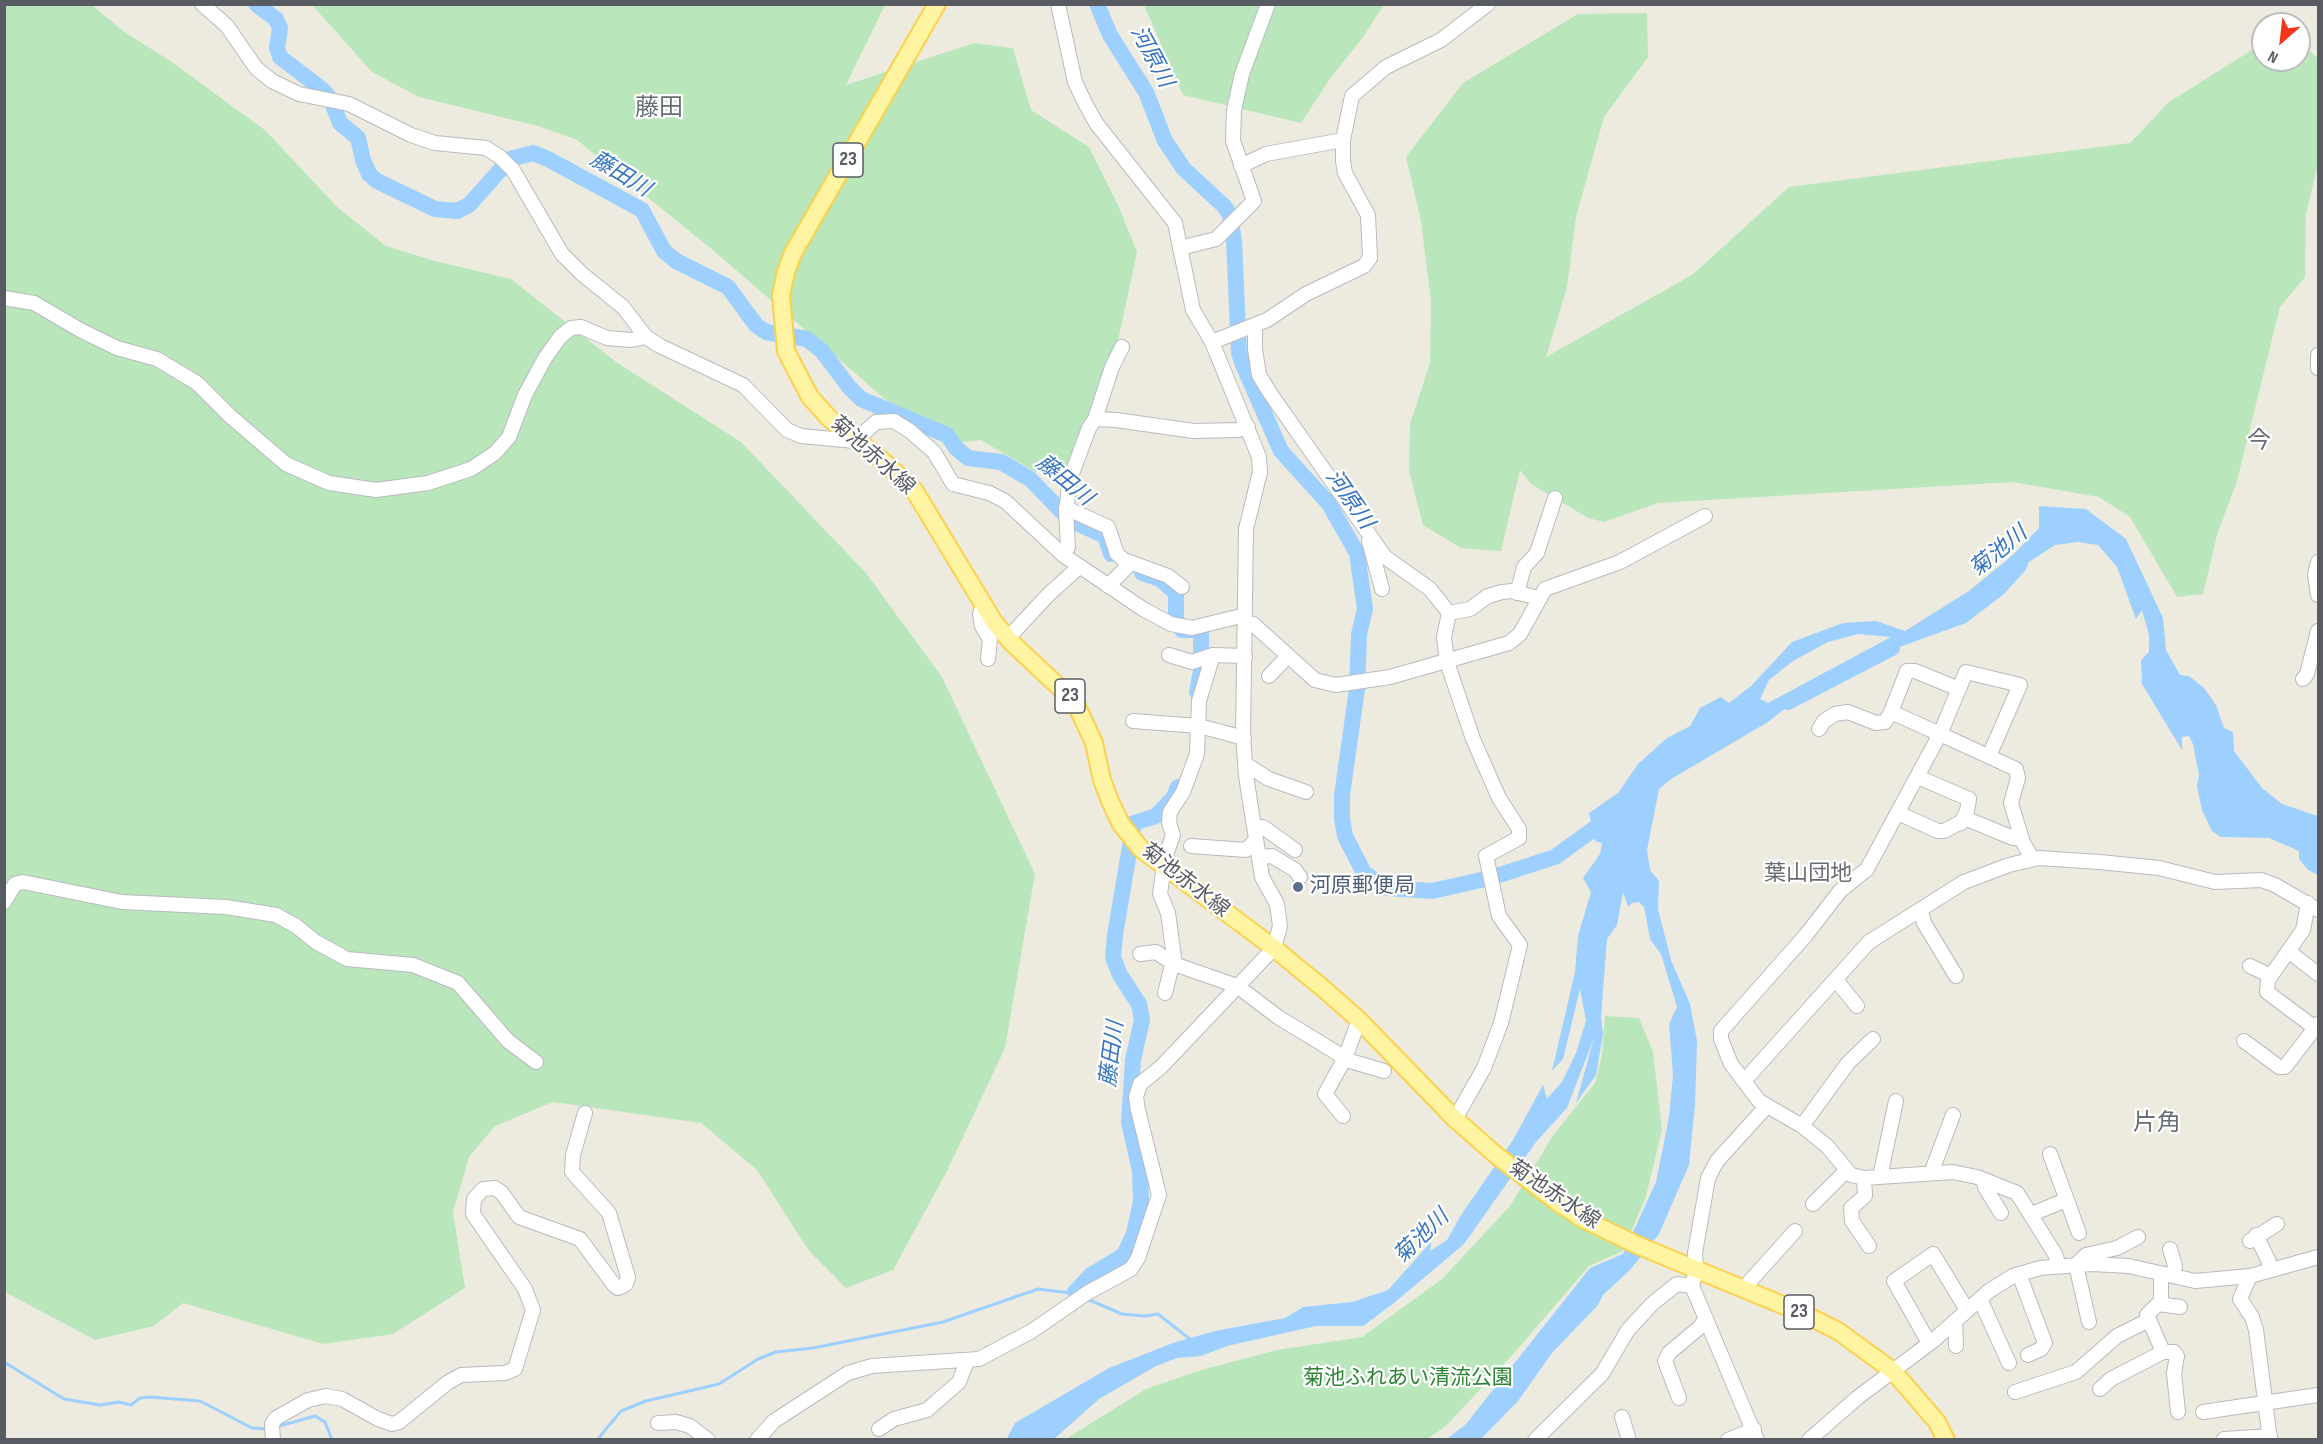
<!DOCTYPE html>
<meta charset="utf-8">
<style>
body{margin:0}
#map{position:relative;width:2323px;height:1444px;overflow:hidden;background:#edebdf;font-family:"Sofia Sans Condensed",sans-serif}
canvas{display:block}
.frame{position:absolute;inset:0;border:6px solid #585c62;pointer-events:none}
.north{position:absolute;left:2251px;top:12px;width:60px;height:60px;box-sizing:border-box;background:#fff;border:2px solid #bcbec0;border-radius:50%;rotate:208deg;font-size:16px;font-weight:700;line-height:24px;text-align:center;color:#585c62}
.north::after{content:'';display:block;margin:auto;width:21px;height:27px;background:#f6361c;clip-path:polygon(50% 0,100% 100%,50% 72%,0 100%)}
</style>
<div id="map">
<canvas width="2323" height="1444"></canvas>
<div class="frame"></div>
<div class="north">N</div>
</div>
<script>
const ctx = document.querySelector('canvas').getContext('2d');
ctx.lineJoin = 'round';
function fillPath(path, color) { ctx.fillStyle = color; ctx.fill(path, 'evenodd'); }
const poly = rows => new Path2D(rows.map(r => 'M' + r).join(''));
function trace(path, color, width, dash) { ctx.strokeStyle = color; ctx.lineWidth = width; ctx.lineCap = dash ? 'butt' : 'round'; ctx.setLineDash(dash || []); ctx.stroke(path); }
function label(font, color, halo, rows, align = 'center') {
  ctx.font = font + ' "Sofia Sans Condensed","Noto Sans JP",sans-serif'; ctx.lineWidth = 4.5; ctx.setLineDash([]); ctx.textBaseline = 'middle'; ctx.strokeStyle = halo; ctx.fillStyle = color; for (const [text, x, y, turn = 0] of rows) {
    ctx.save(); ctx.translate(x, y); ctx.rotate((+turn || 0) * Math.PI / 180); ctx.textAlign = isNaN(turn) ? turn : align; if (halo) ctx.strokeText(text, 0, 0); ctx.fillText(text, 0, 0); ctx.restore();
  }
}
fillPath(poly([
 [4,5,92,5,123,31,172,62,266,131,337,207,386,246,431,260,511,279,616,362,741,442,866,573,942,677,1035,874,1005,1048,947,1171,893,1270,846,1288,809,1251,757,1170,701,1123,553,1102,495,1126,469,1157,453,1212,465,1288,393,1334,323,1344,183,1303,154,1326,95,1340,5,1292],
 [312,5,885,5,846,85,974,43,1013,48,1031,110,1089,147,1118,205,1137,252,1118,341,1074,467,1035,472,981,440,962,442,886,400,714,251,577,140,538,126,419,97,372,72],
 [1144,5,1384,5,1361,40,1331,77,1301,123,1183,95],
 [1647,13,1648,57,1604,117,1576,217,1567,287,1546,357,1692,275,1789,187,2130,143,2169,102,2263,43,2263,60,2299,60,2299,43,2318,58,2318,164,2306,214,2305,277,2280,307,2237,481,2217,535,2203,594,2177,597,2130,517,2099,497,2012,482,1658,503,1604,522,1588,518,1531,484,1520,470,1501,551,1461,548,1423,525,1409,471,1410,424,1430,363,1431,301,1421,221,1406,157,1463,83,1578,14],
 [1605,1016,1639,1018,1653,1052,1662,1130,1646,1196,1623,1251,1589,1266,1515,1352,1446,1426,1426,1440,1064,1440,1146,1389,1201,1370,1277,1350,1362,1337,1442,1279,1510,1206,1554,1134,1595,1083,1602,1055]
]), '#b9e7bb');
fillPath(poly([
 [2039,506,2086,509,2126,539,2163,618,2166,650,2180,675,2189,676,2204,688,2216,705,2224,728,2233,732,2234,751,2262,788,2282,804,2318,816,2318,875,2308,870,2299,859,2299,851,2269,838,2221,837,2212,831,2202,810,2197,786,2199,775,2193,744,2189,736,2182,737,2182,750,2142,684,2141,660,2149,652,2149,635,2142,610,2136,619,2117,567,2098,545,2078,542,2055,545,2029,562,2025,571,2004,594,1966,623,1833,671,1768,722,1671,779,1659,789,1647,850,1650,870,1659,881,1658,909,1671,960,1690,1004,1697,1041,1695,1105,1689,1165,1659,1234,1630,1270,1603,1295,1598,1305,1552,1353,1518,1401,1482,1438,1447,1439,1466,1424,1590,1268,1623,1254,1656,1182,1669,1117,1673,1075,1669,1024,1677,1007,1661,954,1650,939,1644,907,1639,902,1632,903,1628,907,1623,892,1617,925,1607,939,1601,1017,1603,1034,1596,1075,1576,1103,1594,1038,1567,1108,1536,1142,1464,1244,1394,1303,1363,1326,1316,1326,1227,1346,1201,1356,1177,1358,1156,1366,1099,1399,1054,1439,1006,1440,1015,1423,1109,1368,1173,1343,1215,1331,1285,1318,1303,1307,1352,1302,1388,1290,1431,1242,1430,1251,1447,1240,1461,1215,1513,1140,1543,1085,1547,1099,1562,1082,1576,1053,1586,1021,1580,989,1563,1059,1552,1071,1575,972,1578,936,1591,892,1583,878,1600,854,1602,843,1595,841,1589,813,1618,793,1638,764,1667,738,1690,726,1700,708,1721,697,1729,703,1751,686,1792,642,1843,623,1876,621,1905,631,1969,591,2013,555,2039,528],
 [1858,634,1891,637,1768,703,1760,699,1769,680,1793,661,1828,642]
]), '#9dd0ff');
trace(poly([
 [1087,1299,1122,1314,1145,1316,1158,1314,1191,1340],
 [4,1362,64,1399,100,1405,119,1402,131,1405,140,1398,150,1397,200,1401,252,1428,267,1429],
 [276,1427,315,1416,325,1422,332,1440],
 [597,1440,621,1411,646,1401,719,1384,758,1359,776,1352,813,1348,943,1322,1038,1289,1079,1294]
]), '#9dd0ff', 3);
trace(poly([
 [256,4,276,19,280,28,277,48,280,57,323,90,331,100,340,123,358,138,363,160,369,174,377,181,435,209,457,211,469,205,510,159,533,153,548,159,642,210,664,251,676,261,728,287,756,325,766,332,807,339,822,351,849,387,861,399,947,435,956,448,968,458,1001,462,1030,479,1070,520,1105,536,1111,554],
 [1097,4,1110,35,1146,92,1165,141,1184,169,1224,206,1230,215,1234,241,1239,353,1243,365,1281,451,1329,504,1357,553,1365,609,1359,634,1357,689,1342,795,1342,819,1345,836,1364,873,1387,888,1432,891,1490,878,1555,857,1609,818],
 [1142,573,1160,579,1176,593,1176,618,1182,630,1201,630,1201,671,1197,692],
 [1788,702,1892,648],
 [1075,1292,1091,1275,1124,1255,1134,1234,1141,1201,1140,1171,1129,1122,1133,1060,1142,1020,1139,1004,1120,975,1113,957,1115,935,1134,823,1156,816,1174,797,1178,787]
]), '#9dd0ff', 16);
const minor = poly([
 [202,4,227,26,256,68,272,81,299,94,349,104,411,135,435,143,486,148,500,157,513,170,562,254,582,274,623,307,646,337,660,346,743,385,787,430,801,436,855,441,876,422,894,421,910,431,934,452,953,484,989,493,1005,501,1063,555,1143,609,1171,624,1192,628,1245,615],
 [1241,166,1266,154,1343,140],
 [1180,248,1216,239,1254,201,1233,141,1234,110,1242,74,1268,4],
 [4,298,34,303,82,331,117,348,157,359,197,383,230,416,286,464,329,483,376,490,428,483,471,469,495,453,509,437,525,395,545,358,560,337,571,328,581,327,607,338,631,340,646,337],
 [1255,326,1255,349,1259,375,1270,393,1385,557,1430,589,1449,613,1444,637,1447,662,1473,739,1499,798,1519,829,1519,838,1486,856,1499,916,1520,945,1501,1023,1484,1068,1455,1119],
 [1212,342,1267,320,1306,294,1364,266,1370,258,1368,215,1345,173,1343,161,1343,140,1352,96,1386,67,1441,40,1488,4],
 [2318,355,2318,368],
 [1095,419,1116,420,1194,431,1238,430,1248,427],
 [1066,508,1108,527,1117,554,1124,560,1168,576,1182,587],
 [1369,541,1382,589],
 [1063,555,1068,547,1066,511,1070,479,1089,428,1095,419,1112,367,1122,347],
 [2318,562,2315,574,2318,595],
 [1108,586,1131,563],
 [1517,593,1524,567,1537,553,1555,498],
 [983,606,980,614,982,626,990,639,988,659],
 [1449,613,1470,609,1488,596,1502,592,1512,591,1538,598],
 [1245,623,1253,624,1315,680,1336,685,1390,677,1509,643,1520,634,1545,589,1620,562,1705,516],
 [1008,638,1049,594,1079,567],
 [1169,655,1192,662,1213,655],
 [1269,676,1288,656],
 [2303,679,2307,674,2318,631],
 [1891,712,1907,671,1915,671,1959,689],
 [1133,721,1199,726,1244,738],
 [1819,729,1824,721,1835,714,1848,712,1876,723,1885,722,1891,712,1940,734,1966,672,2020,685,1989,756],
 [1245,764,1269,779,1306,792],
 [1918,777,1969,799,1967,811,1961,823],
 [1898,813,1938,831,1944,831,1967,819,2013,838,2022,838],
 [1255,828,1263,827,1295,850],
 [1191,846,1246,850,1256,840],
 [1259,857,1272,856,1295,870,1300,877],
 [2033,859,2023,843,2011,803,2018,778,2016,769,1940,734,1867,869,1840,891,1806,935,1721,1031,1721,1039,1731,1064,1759,1101,1802,1126,1827,1146,1851,1175,1864,1178,1953,1172,1977,1177,2017,1193,2055,1254,2059,1266],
 [4,902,15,884,23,882,122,902,226,907,276,915,296,926,316,942,347,959,413,965,458,983,508,1041,536,1062],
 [2308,903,2303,930,2268,980,2267,992,2315,1028],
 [1921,911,1924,923,1956,976],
 [2288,951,2318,974],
 [1140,954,1156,952,1174,964,1237,986,1278,1017,1350,1061,1384,1071],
 [2250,966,2271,976],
 [1836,980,1857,1006],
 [1165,993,1174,957,1168,913,1160,894,1165,858,1173,835,1169,823,1170,812,1183,792,1197,754,1199,701,1213,655,1245,656],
 [2244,1041,2279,1067,2285,1067,2318,1024],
 [1744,1081,1869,942,1964,882,2009,865,2039,858,2100,862,2159,868,2215,882,2261,880,2275,885,2318,910],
 [1343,1116,1325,1094,1345,1058,1359,1020],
 [1802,1126,1848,1063,1873,1039],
 [2050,1154,2079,1233],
 [1935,1173,1933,1168,1953,1115],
 [1880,1177,1896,1101],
 [1864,1178,1865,1196,1851,1208,1852,1221,1869,1246],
 [1985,1180,1985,1187,2001,1213],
 [1813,1204,1847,1170],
 [2032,1214,2066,1200],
 [2256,1235,2269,1262,2269,1270],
 [2250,1241,2277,1224],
 [2170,1249,2175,1266,2173,1275],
 [2019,1274,2045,1343,2041,1349,2028,1355],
 [2250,1276,2240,1299,2252,1317,2256,1330,2270,1440],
 [1743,1289,1795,1231],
 [1980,1299,2009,1363],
 [2161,1304,2161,1274],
 [1955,1321,1956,1346],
 [2089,1322,2076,1265,2086,1255,2117,1248,2138,1237],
 [1929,1343,1894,1281,1933,1254,1967,1310],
 [2163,1352,2147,1315,2158,1304,2180,1307],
 [2100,1389,2111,1379,2163,1352,2174,1352,2177,1356,2174,1373,2178,1412],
 [2015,1392,2076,1372,2117,1336,2149,1320],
 [1679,1398,1665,1361,1669,1353,1700,1327,1706,1318],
 [2203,1412,2318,1395],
 [1622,1417,1629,1440],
 [658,1423,676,1422,690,1426,708,1440],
 [879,1429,894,1419,927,1410,959,1382,967,1361],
 [2224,1439,2270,1436],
 [273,1440,272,1424,276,1418,308,1400,326,1396,342,1399,378,1419,392,1424,399,1422,447,1383,461,1375,505,1373,515,1369,533,1310,525,1289,473,1214,474,1199,483,1189,495,1188,502,1193,519,1217,580,1239,614,1285,618,1288,626,1284,628,1277,609,1213,572,1172,573,1155,585,1113],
 [757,1440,774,1421,848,1373,872,1366,979,1359,1032,1331,1087,1293,1131,1269,1138,1258,1159,1195,1138,1110,1136,1097,1140,1084,1161,1067,1274,948,1280,926,1277,904,1262,877,1246,776,1243,736,1246,529,1260,472,1259,457,1212,342,1193,310,1175,223,1096,123,1085,103,1075,82,1058,4],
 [1535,1440,1602,1374,1628,1330,1652,1304,1677,1284,1692,1286],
 [1728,1440,1754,1429],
 [1757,1440,1692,1286,1696,1270,1695,1253,1708,1178,1717,1161,1766,1107],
 [1809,1440,1857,1398,1934,1340,1989,1291,2013,1276,2040,1268,2092,1264,2129,1266,2195,1281,2250,1276,2318,1257]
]);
const major = poly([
 [937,4,793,253,786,272,781,295,786,351,810,397,830,419,881,459,914,490,994,622,1011,642,1075,702,1094,743,1102,780,1110,801,1121,824,1141,849,1274,948,1325,990,1359,1020,1455,1119,1496,1155,1556,1201,1583,1219,1637,1245,1802,1313,1838,1331,1893,1371,1937,1422,1946,1440]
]);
trace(minor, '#b8bac0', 16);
trace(major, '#fcd14a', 20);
trace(minor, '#fff', 14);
trace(major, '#fff4a2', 16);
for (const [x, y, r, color] of [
 [1298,887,6,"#5c6f8a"]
]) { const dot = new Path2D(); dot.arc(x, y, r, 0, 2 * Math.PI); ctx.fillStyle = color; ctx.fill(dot); trace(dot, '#fff', 2); }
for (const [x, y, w] of [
 [848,160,30],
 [1070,696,30],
 [1799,1312,30]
]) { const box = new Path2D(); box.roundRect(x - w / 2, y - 17, w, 34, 4.5); ctx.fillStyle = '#fff'; ctx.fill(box); trace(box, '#585c62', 1.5); }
label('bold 20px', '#585c62', null, [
 ["23",848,160],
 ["23",1070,696],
 ["23",1799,1312]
]);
label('21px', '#585c62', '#fff', [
 ["菊池赤水線",872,456,42],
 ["菊池赤水線",1185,881,38],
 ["菊池赤水線",1554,1195,34]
]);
label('21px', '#4e5e75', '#fff', [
 ["河原郵便局",1310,887]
], 'left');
label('21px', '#2e8435', '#fff', [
 ["菊池ふれあい清流公園",1408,1379]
]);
label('italic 22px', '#3674c2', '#fff', [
 ["河原川",1151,57,62],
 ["藤田川",620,175,31],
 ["藤田川",1064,481,39],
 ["河原川",1349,500,55],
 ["菊池川",1999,552,-39],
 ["藤田川",1113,1054,-83],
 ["菊池川",1422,1237,-44]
]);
label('22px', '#696e74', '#fff', [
 ["葉山団地",1808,874]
]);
label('24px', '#696e74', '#fff', [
 ["藤田",659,109],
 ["今",2259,442],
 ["片角",2157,1124]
]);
</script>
